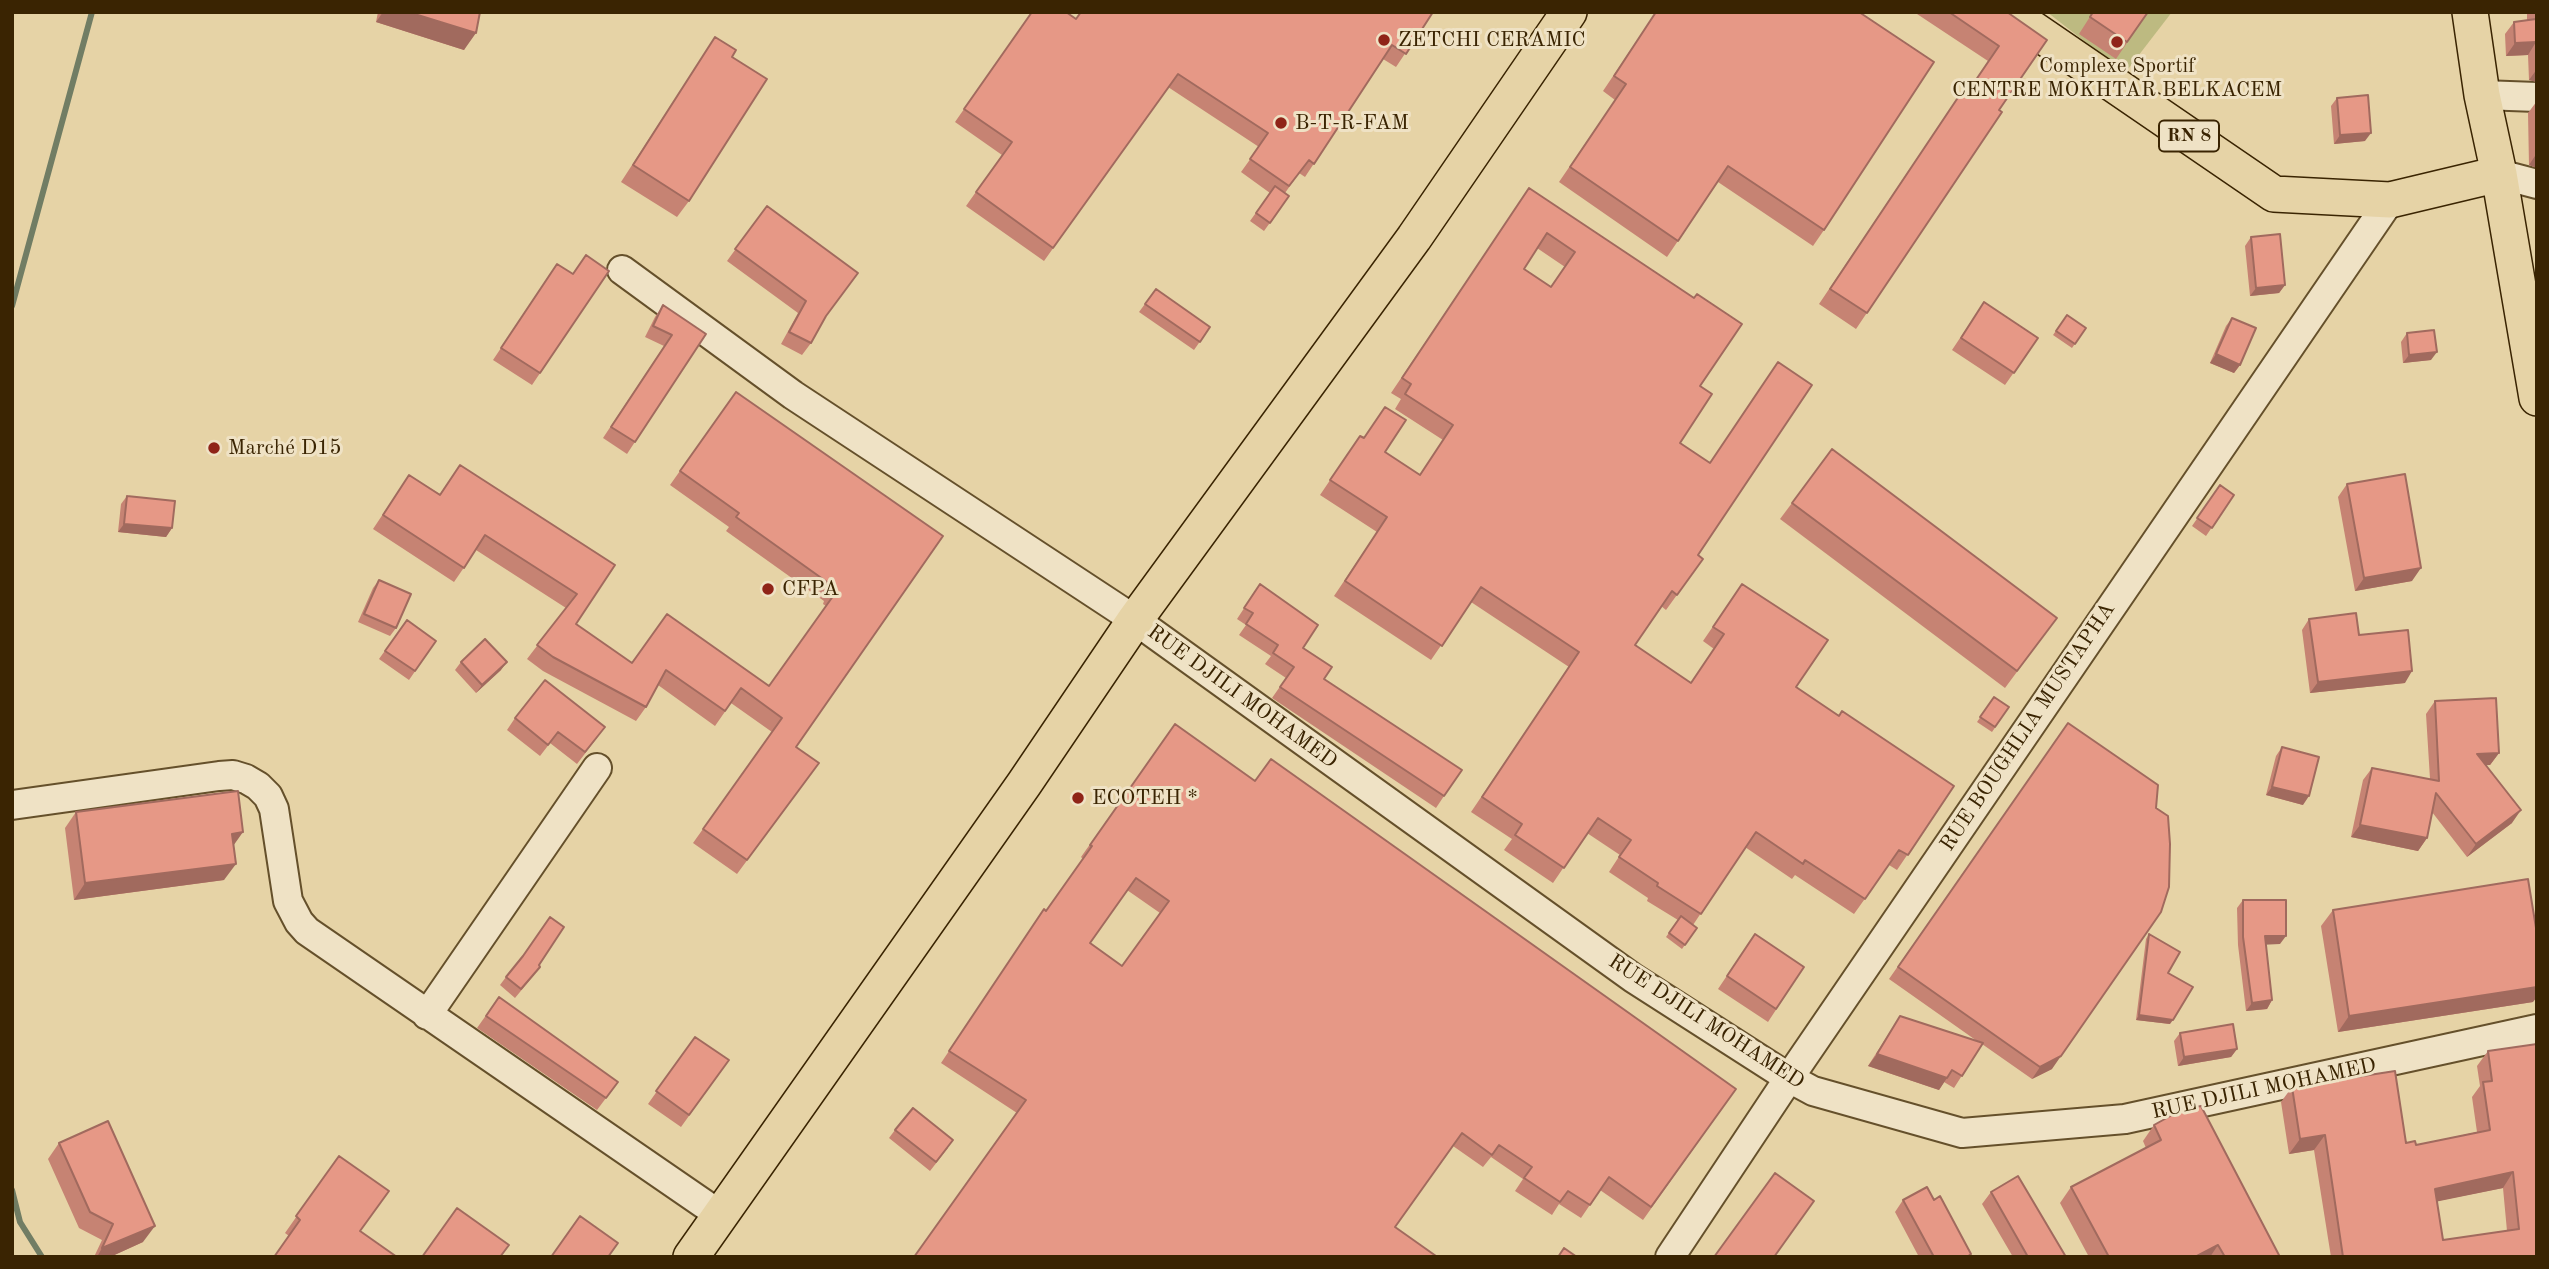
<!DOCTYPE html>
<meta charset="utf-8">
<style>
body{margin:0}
#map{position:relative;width:2549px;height:1269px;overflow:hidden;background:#e6d3a6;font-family:"Old Standard TT",serif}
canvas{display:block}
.frame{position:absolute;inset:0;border:14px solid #3a2402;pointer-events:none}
</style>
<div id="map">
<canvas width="2549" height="1269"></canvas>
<div class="frame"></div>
</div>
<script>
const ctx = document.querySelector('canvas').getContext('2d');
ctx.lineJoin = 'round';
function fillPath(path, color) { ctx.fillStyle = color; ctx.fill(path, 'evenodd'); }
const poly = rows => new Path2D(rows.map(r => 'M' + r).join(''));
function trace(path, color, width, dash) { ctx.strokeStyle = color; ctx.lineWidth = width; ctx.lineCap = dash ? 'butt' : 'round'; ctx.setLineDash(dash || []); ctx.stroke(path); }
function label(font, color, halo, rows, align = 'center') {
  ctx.font = font + ' "Old Standard TT",serif'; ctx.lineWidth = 6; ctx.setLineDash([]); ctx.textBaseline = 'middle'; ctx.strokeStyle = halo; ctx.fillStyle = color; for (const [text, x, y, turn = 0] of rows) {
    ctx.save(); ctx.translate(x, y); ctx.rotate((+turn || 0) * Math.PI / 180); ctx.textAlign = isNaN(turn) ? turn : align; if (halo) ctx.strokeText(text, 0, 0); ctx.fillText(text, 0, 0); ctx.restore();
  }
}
fillPath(poly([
 [2047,12,2172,12,2125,73]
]), '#bdba81');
trace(poly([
 [12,306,92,12],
 [12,1190,20,1222,42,1257]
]), '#717d64', 6);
const minor = poly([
 [2482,95,2537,97],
 [2499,174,2537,184],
 [622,270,793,395,1135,620,1633,978,1789,1078,1813,1091,1962,1133,2125,1119,2537,1029],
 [12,805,219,776,233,775,246,779,258,786,268,796,274,809,288,901,299,922,307,931,720,1215],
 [427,1015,597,768],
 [1670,1257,1789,1078,2390,200]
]);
const major = poly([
 [2008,12,2274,194,2390,200,2499,174],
 [2470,12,2482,95,2499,174,2537,398],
 [691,1257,1024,784,1135,620,1414,238,1569,12]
]);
trace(minor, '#65502b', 32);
trace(major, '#3a2402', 38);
trace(minor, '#efe2c5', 28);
trace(major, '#e6d3a6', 35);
fillPath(poly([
 [378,12,480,12,464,50,376,22],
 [1433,12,1396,67,1383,59,1305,177,1299,173,1285,193,1289,196,1264,231,1250,221,1270,193,1241,172,1259,147,1168,87,1044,261,966,206,1002,155,955,122,1027,19],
 [1656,12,1824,230,1813,246,1718,182,1667,257,1559,182,1615,100,1603,91],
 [1914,12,2007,12,1999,110,2002,112,1856,329,1819,304,1954,103,1969,90,1988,61],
 [2093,12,2148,12,2116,59,2079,34],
 [2527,12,2537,12,2537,82,2529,80,2528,55,2506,56,2505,34,2514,22,2527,20],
 [715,37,732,57,689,201,677,217,621,182],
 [2337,98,2365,141,2334,144,2331,106],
 [2537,101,2537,168,2529,165,2528,113],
 [1529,188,1700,386,1680,443,1698,555,1703,559,1666,610,1661,606,1635,645,1691,683,1714,649,1703,641,1742,584,1796,687,1839,716,1954,786,1897,870,1889,865,1854,914,1795,875,1792,879,1745,847,1693,925,1697,928,1682,949,1666,937,1678,920,1647,901,1648,898,1609,872,1620,855,1587,833,1553,883,1504,850,1512,839,1471,812,1569,667,1471,602,1431,660,1334,596,1377,532,1320,495,1360,436,1420,475,1443,440,1395,409,1401,399,1391,393],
 [1537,248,1565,267,1551,287,1524,269],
 [2537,197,2537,245,2535,200],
 [767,206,824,319,811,343,802,355,781,344,798,313,727,261],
 [2251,237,2285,285,2279,293,2250,296,2245,246],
 [557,264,573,274,609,271,532,385,493,360],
 [1156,289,1210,327,1194,350,1139,312],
 [1984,302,2038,338,2005,385,1952,350],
 [663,305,706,334,627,454,603,438,664,346,645,337,655,317],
 [2067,315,2086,328,2072,348,2053,335],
 [2232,318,2240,365,2234,373,2210,363,2226,326],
 [2407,333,2431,360,2403,363,2401,342],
 [736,392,943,536,796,747,819,763,737,874,693,843,772,732,731,703,715,726,658,685,646,707,636,721,543,671,527,659,566,608,476,550,454,582,373,529,409,475,440,494,460,465,615,565,576,624,632,663,769,686,826,606,823,604,824,601,726,531,729,527,670,485],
 [2347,484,2412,581,2355,591,2338,497],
 [2220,485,2234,495,2206,536,2192,526],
 [127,496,172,528,166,537,118,532,121,504],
 [1792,503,2045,634,2005,688,1780,519],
 [379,580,396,628,390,636,358,622,373,588],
 [1260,584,1324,679,1444,796,1436,808,1272,698,1286,678,1265,664,1271,656,1239,635,1246,625,1237,619],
 [2309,619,2359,635,2405,683,2310,693,2302,630],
 [407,620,436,641,409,680,379,659],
 [461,662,501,670,476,693,455,670],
 [1994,697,2009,707,1992,732,1977,722],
 [2435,701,2499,753,2490,765,2486,765,2512,823,2467,857,2432,812,2427,838,2418,851,2351,837,2363,780,2372,768,2430,779,2426,714],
 [515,718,597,738,577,764,550,743,540,756,507,730],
 [2068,723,2052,1069,2032,1079,1982,1044,1954,1088,1944,1082,1939,1090,1868,1066,1900,1016,1977,1041,1889,979],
 [1175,724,1255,781,1736,1089,1643,1220,1600,1190,1581,1218,1559,1204,1552,1215,1515,1191,1523,1179,1491,1157,1483,1167,1453,1146,1017,1113,941,1063,1035,922,1046,911,1083,859,1081,857],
 [1127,890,1160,913,1122,966,1090,943],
 [2282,747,2303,805,2266,795,2276,756],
 [76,812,233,846,224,880,74,900,65,828],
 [2243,900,2280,944,2266,944,2272,1000,2267,1009,2246,1011,2238,945,2237,908],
 [2333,910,2533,1002,2338,1032,2321,926],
 [1755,934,1804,967,1768,1022,1718,989],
 [2149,934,2168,973,2170,1024,2136,1020,2146,939],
 [534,975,515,998,500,985,506,977],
 [499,997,618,1082,597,1110,477,1028],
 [2180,1033,2237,1049,2231,1057,2178,1066,2174,1041],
 [695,1037,729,1060,681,1127,648,1104],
 [2488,1051,2537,1257,2331,1257,2314,1150,2289,1154,2281,1102,2292,1087,2406,1143,2416,1145,2477,1132,2472,1097,2480,1086,2477,1066],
 [2503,1188,2507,1231,2443,1240,2437,1201],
 [2154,1125,2280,1257,2089,1257,2060,1203,2071,1187,2146,1148,2143,1141],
 [895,1130,948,1148,930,1171,889,1138],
 [59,1143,143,1242,110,1257,94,1257,102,1240,79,1228,48,1159],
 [339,1156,389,1191,289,1236,285,1233],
 [1991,1192,2066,1257,2013,1257,1982,1204],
 [1903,1200,1934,1200,1969,1257,1919,1257,1895,1212]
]), '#c68373');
fillPath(poly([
 [383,12,408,12,476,33,464,50,376,22],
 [2536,42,2528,55,2506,56,2515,43],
 [2537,69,2537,82,2529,80],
 [2371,133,2365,141,2334,144,2340,135],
 [2537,153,2537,168,2529,165],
 [2285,285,2279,293,2250,296,2256,288],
 [2437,352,2431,360,2403,363,2409,355],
 [2216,354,2240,365,2234,373,2210,363],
 [124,524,172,528,166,537,118,532],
 [2421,568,2412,581,2355,591,2364,578],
 [507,662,501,670,476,693,482,685],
 [2412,671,2405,683,2310,693,2318,682],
 [2499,753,2490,765,2468,766,2477,754],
 [2272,787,2309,796,2303,805,2266,795],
 [2521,810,2512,823,2467,857,2476,844],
 [2360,825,2427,838,2418,851,2351,837],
 [243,832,231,849,232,834],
 [236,864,224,880,74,900,85,883],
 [2265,936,2286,936,2280,944,2259,945],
 [2537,987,2537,997,2533,1002,2338,1032,2349,1016],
 [2272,1000,2267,1009,2246,1011,2252,1003],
 [2139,1015,2173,1020,2170,1024,2136,1020],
 [2237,1049,2231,1057,2178,1066,2184,1057],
 [1877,1054,1947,1078,1939,1090,1868,1066],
 [2061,1056,2052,1069,2032,1079,2040,1067],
 [2325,1135,2314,1150,2289,1154,2300,1139],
 [2513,1172,2503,1188,2425,1204,2435,1189],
 [155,1226,143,1242,110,1257,97,1257,102,1248],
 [2218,1245,2210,1257,2195,1257]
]), '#a16a5e');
const building = poly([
 [408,12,480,12,476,33,408,12],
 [1032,12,1066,12,1076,19,1081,12,1433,12,1406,54,1392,45,1314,164,1309,160,1289,186,1250,159,1268,133,1178,74,1053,248,976,192,1012,142,964,109,1032,12],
 [1656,12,1859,12,1934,62,1824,230,1728,166,1678,241,1570,167,1626,84,1614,76,1656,12],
 [1949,12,2007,12,2047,40,1999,110,2002,112,1867,313,1830,289,1965,87,1969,90,1999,46,1949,12],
 [2093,12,2148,12,2127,42,2090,17,2093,12],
 [2536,12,2537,12,2537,49,2536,42,2515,43,2514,22,2536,19,2536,12],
 [715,37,736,50,732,57,767,79,689,201,633,165,715,37],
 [2368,95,2371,133,2340,135,2337,98,2368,95],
 [1275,186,1289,196,1270,223,1256,213,1275,186],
 [1529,188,1694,298,1697,294,1742,324,1700,386,1712,394,1680,443,1710,463,1778,362,1812,385,1698,555,1703,559,1677,595,1672,591,1635,645,1691,683,1724,634,1713,627,1742,584,1828,640,1796,687,1839,716,1842,711,1954,786,1908,855,1899,850,1865,899,1805,860,1803,864,1756,832,1701,914,1657,886,1658,883,1619,857,1631,840,1598,818,1564,868,1515,835,1522,824,1482,797,1579,652,1481,587,1442,646,1345,581,1387,517,1330,480,1360,436,1364,438,1385,407,1406,420,1385,452,1420,475,1453,425,1405,394,1411,384,1402,378,1529,188],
 [1547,233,1575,252,1551,287,1524,269,1547,233],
 [767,206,858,273,826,316,811,343,789,332,806,301,735,249,767,206],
 [2280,234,2285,285,2256,288,2251,237,2280,234],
 [586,255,609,271,540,373,501,348,557,264,573,274,586,255],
 [1156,289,1210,327,1200,342,1145,304,1156,289],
 [1984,302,2038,338,2014,373,1961,338,1984,302],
 [663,305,706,334,635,442,611,427,672,335,653,326,663,305],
 [2067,315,2086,328,2075,344,2056,331,2067,315],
 [2232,318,2256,328,2240,365,2216,354,2232,318],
 [2434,330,2437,352,2409,355,2407,333,2434,330],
 [736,392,943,536,796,747,819,763,747,860,703,829,782,718,741,688,725,711,666,670,646,707,553,657,537,645,577,594,485,535,464,568,383,515,409,475,440,495,460,465,615,565,576,624,632,663,667,614,769,686,836,592,833,590,834,587,736,517,739,513,680,471,736,392],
 [1832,449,2057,618,2017,671,1792,503,1832,449],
 [2405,474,2421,568,2364,578,2347,484,2405,474],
 [2220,485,2234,495,2212,528,2197,518,2220,485],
 [127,496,175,501,172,528,124,524,127,496],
 [379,580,411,594,396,628,364,614,379,580],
 [1260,584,1318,625,1303,648,1332,667,1324,679,1462,770,1444,796,1280,687,1294,667,1273,653,1278,645,1246,624,1253,613,1244,608,1260,584],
 [2356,613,2359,635,2408,630,2412,671,2318,682,2309,619,2356,613],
 [407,620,436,641,415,671,385,651,407,620],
 [485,639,507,662,482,685,461,662,485,639],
 [545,680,605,727,585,752,558,732,548,745,515,718,545,680],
 [1994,697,2009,707,1995,727,1980,717,1994,697],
 [2496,698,2499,753,2477,754,2521,810,2476,844,2436,793,2427,838,2360,825,2372,768,2439,781,2435,701,2496,698],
 [2068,723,2158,785,2156,808,2168,816,2170,844,2169,887,2161,912,2061,1056,2040,1067,1898,967,2068,723],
 [1175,724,1255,781,1271,759,1736,1089,1651,1207,1609,1177,1590,1205,1568,1191,1560,1202,1524,1178,1532,1167,1499,1145,1492,1155,1462,1133,1395,1227,1436,1256,1435,1257,914,1257,1026,1100,949,1051,1044,909,1046,911,1092,846,1090,845,1175,724],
 [1136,878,1169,901,1122,966,1090,943,1136,878],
 [2282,747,2319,757,2309,796,2272,787,2282,747],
 [238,791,243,832,232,834,236,864,85,883,76,812,238,791],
 [2528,879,2537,934,2537,987,2349,1016,2333,910,2528,879],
 [2243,900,2286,900,2286,936,2265,936,2272,1000,2252,1003,2243,937,2243,900],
 [1681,916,1697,928,1685,945,1669,933,1681,916],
 [550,917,564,927,539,965,540,967,521,989,506,977,523,956,550,917],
 [1755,934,1804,967,1776,1009,1727,976,1755,934],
 [2149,934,2180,952,2168,973,2193,987,2173,1020,2139,1015,2149,934],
 [499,997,618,1082,606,1098,486,1016,499,997],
 [1900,1016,1983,1043,1962,1076,1952,1070,1947,1078,1877,1054,1900,1016],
 [2233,1024,2237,1049,2184,1057,2180,1033,2233,1024],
 [695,1037,729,1060,689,1115,656,1091,695,1037],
 [2537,1044,2537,1257,2343,1257,2325,1135,2300,1139,2292,1087,2395,1071,2406,1143,2415,1141,2416,1145,2490,1130,2483,1082,2492,1081,2488,1051,2537,1044],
 [2513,1172,2519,1229,2443,1240,2435,1189,2513,1172],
 [2201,1106,2280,1257,2225,1257,2218,1245,2195,1257,2109,1257,2071,1187,2161,1140,2154,1125,2181,1110,2201,1106],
 [913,1108,953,1140,936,1162,895,1130,913,1108],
 [108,1121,155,1226,102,1248,113,1224,90,1212,59,1143,108,1121],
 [339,1156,389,1191,360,1231,397,1257,274,1257,300,1220,296,1216,339,1156],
 [1775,1173,1814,1201,1774,1257,1714,1257,1775,1173],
 [2018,1176,2066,1257,2028,1257,1991,1192,2018,1176],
 [1927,1187,1934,1200,1940,1196,1971,1254,1967,1257,1934,1257,1903,1200,1927,1187],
 [457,1208,509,1245,500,1257,422,1257,457,1208],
 [580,1216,618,1243,608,1257,551,1257,580,1216],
 [1564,1248,1577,1257,1558,1257,1564,1248]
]);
fillPath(building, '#e69886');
trace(building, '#a16a5e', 2);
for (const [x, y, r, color] of [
 [1384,40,7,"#8f2418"],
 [2117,42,7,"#8f2418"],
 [1281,123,7,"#8f2418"],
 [214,448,7,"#8f2418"],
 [768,589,7,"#8f2418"],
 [1078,798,7,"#8f2418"]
]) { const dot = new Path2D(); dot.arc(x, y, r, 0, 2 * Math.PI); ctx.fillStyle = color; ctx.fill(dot); trace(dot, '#efe2c5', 2.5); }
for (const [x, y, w] of [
 [2189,136,60]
]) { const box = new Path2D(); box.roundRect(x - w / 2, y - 15.5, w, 31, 5); ctx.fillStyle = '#efe2c5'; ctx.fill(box); trace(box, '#3a2402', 2); }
label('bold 19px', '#3a2402', null, [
 ["RN 8",2189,136]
]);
label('21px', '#3a2402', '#efe2c5', [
 ["ZETCHI CERAMIC",1398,40],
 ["Complexe Sportif",2117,66,"center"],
 ["CENTRE MOKHTAR BELKACEM",2117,90,"center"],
 ["B-T-R-FAM",1295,123],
 ["Marché D15",228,448],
 ["CFPA",782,589],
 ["ECOTEH *",1092,798]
], 'left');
label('21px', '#3a2402', '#efe2c5', [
 ["RUE DJILI MOHAMED",1242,697,36],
 ["RUE BOUGHLIA MUSTAPHA",2028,727,-56],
 ["RUE DJILI MOHAMED",1706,1022,33],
 ["RUE DJILI MOHAMED",2264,1089,-12]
]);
</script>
